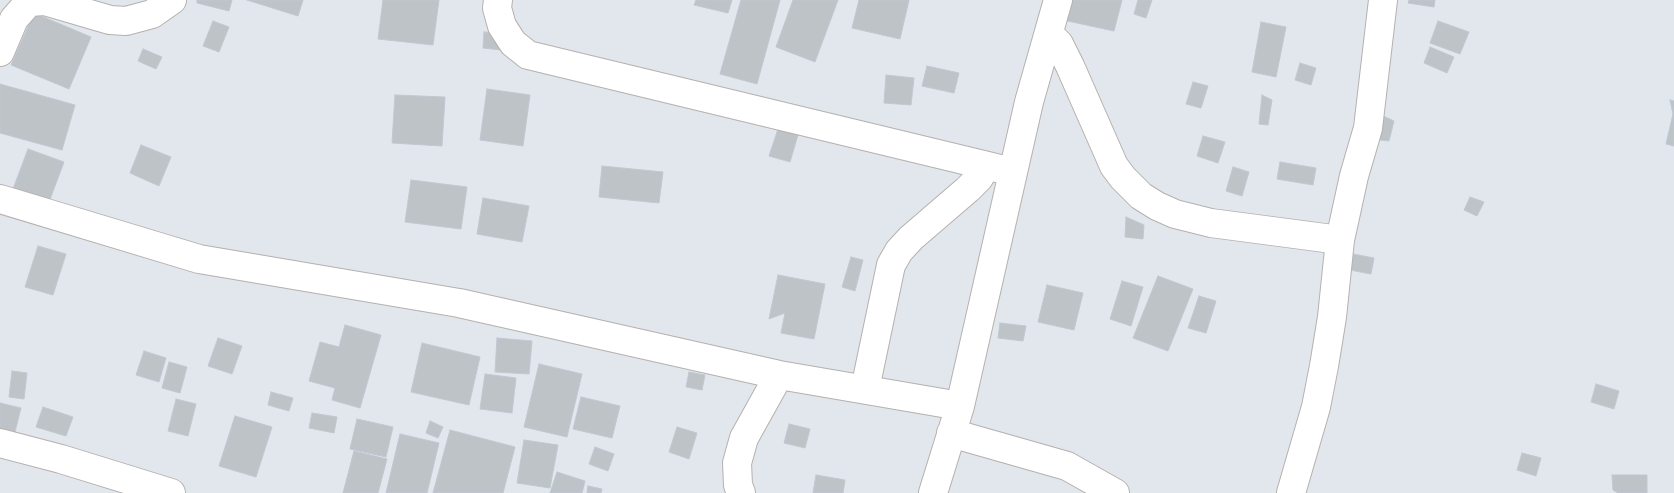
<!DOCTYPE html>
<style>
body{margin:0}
canvas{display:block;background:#e2e6ed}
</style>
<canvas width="1674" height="493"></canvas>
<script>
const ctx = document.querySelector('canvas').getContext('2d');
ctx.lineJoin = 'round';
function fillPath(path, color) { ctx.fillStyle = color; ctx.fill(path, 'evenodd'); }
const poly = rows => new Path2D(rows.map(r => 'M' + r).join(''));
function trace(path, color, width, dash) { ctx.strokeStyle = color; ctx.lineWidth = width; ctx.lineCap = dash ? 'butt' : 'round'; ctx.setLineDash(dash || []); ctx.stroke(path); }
const building = poly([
 [197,0,232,0,229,11,197,3,197,0],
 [247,0,303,0,298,16,247,0],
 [383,0,439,0,433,45,378,39,383,0],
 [696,0,732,0,728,13,694,5,696,0],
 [741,0,780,0,757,84,720,74,741,0],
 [793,0,838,0,815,62,776,47,793,0],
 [859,0,909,0,900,39,852,28,859,0],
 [1068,0,1122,0,1114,31,1063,20,1068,0],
 [1138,0,1152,0,1146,18,1134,14,1138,0],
 [1409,0,1435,0,1434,7,1408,3,1409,0],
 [34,13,91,37,69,89,11,65,34,13],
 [213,21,229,27,219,52,203,46,213,21],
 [1438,21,1469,32,1460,54,1430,43,1438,21],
 [1261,22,1286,27,1276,77,1252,72,1261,22],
 [484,32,502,33,501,50,483,48,484,32],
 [1430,47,1454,57,1447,73,1424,63,1430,47],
 [143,49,162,57,156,69,138,61,143,49],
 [1300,63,1316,68,1311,85,1295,80,1300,63],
 [927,66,959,73,954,93,922,86,927,66],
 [886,75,914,78,911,105,884,103,886,75],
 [1193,82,1208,86,1201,108,1186,104,1193,82],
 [0,84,75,105,62,150,0,133,0,84],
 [487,89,530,95,523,146,480,140,487,89],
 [395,95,445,97,442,146,392,143,395,95],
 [1262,95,1272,100,1268,125,1259,124,1262,95],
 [1670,100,1674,101,1674,146,1666,144,1673,114,1670,100],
 [1381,115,1394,121,1389,141,1372,139,1381,115],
 [778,129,798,135,790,162,769,156,778,129],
 [1203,136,1225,142,1218,163,1197,156,1203,136],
 [141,145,171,157,159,186,130,173,141,145],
 [28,149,64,162,46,210,10,197,28,149],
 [1280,162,1316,168,1313,185,1277,179,1280,162],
 [602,166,663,172,659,203,599,197,602,166],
 [1233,167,1249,172,1242,196,1226,191,1233,167],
 [411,180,467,187,461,229,405,222,411,180],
 [1470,197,1484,202,1477,216,1464,210,1470,197],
 [483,198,529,206,522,242,477,234,483,198],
 [1126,217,1144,225,1143,239,1125,237,1126,217],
 [38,246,66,254,53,295,25,287,38,246],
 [1353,254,1374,258,1371,274,1350,270,1353,254],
 [851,257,863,260,855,291,842,287,851,257],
 [778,275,825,284,814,339,781,333,785,313,769,319,778,275],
 [1158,276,1193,289,1168,351,1133,338,1158,276],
 [1122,281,1143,287,1131,326,1110,319,1122,281],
 [1047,285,1083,293,1074,330,1038,322,1047,285],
 [1199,296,1216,301,1206,333,1188,328,1199,296],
 [1000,323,1026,326,1023,341,998,338,1000,323],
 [345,325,381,335,360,408,332,400,335,388,309,381,320,342,339,347,345,325],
 [218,338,242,346,232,374,208,366,218,338],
 [497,338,532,341,529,374,495,372,497,338],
 [422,343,480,357,469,405,411,392,422,343],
 [144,351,166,358,159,382,136,375,144,351],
 [169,362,187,367,180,393,162,388,169,362],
 [539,364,582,374,567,437,524,427,539,364],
 [12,371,27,373,24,399,9,397,12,371],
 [689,372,705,375,702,390,686,387,689,372],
 [485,374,516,378,512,413,480,409,485,374],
 [1596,384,1619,391,1614,409,1591,402,1596,384],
 [271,392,293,398,289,411,268,405,271,392],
 [581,397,620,406,612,438,573,429,581,397],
 [176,399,196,404,188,436,168,431,176,399],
 [0,403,21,408,15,432,0,428,0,403],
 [43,407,73,417,66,436,36,427,43,407],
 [312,413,337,417,334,433,309,428,312,413],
 [235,416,272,427,256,477,219,466,235,416],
 [357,419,393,427,386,457,350,449,357,419],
 [430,421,443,427,438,438,426,433,430,421],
 [789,424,810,429,805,448,784,443,789,424],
 [677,427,697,433,689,459,669,452,677,427],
 [450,430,515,447,503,493,433,493,450,430],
 [400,434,439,443,427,493,386,493,400,434],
 [524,440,558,445,550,488,517,483,524,440],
 [595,447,614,454,608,471,589,464,595,447],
 [354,451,387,459,378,493,343,493,354,451],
 [1522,453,1541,458,1536,476,1517,470,1522,453],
 [557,472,585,481,582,493,550,493,557,472],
 [816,475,845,480,843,493,813,493,816,475],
 [1612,475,1647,475,1647,493,1618,493,1613,490,1612,475],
 [588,486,602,489,601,493,587,493,588,486]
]);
fillPath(building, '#bec3c8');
trace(building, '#c0c8d2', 1);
const street = poly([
 [498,0,497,8,502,26,513,43,528,55,1013,172],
 [1049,34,1059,44,1070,66,1114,166,1123,178,1141,196,1157,206,1175,214,1211,223,1340,240],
 [0,52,14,19,29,2,45,1,110,20,126,21,152,14,172,0],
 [0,199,199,259,459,303,779,375,960,406],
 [865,389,891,265,899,251,911,238,968,189,979,178,986,166],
 [951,433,1067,466,1115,493],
 [0,443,61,459,171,493],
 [741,493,738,485,737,463,744,438,779,375],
 [933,493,960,406,1029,102,1058,0],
 [1291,493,1316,407,1324,366,1332,317,1340,240,1354,176,1368,128,1383,0]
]);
trace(street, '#b5b1ae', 30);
trace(street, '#fff', 28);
</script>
